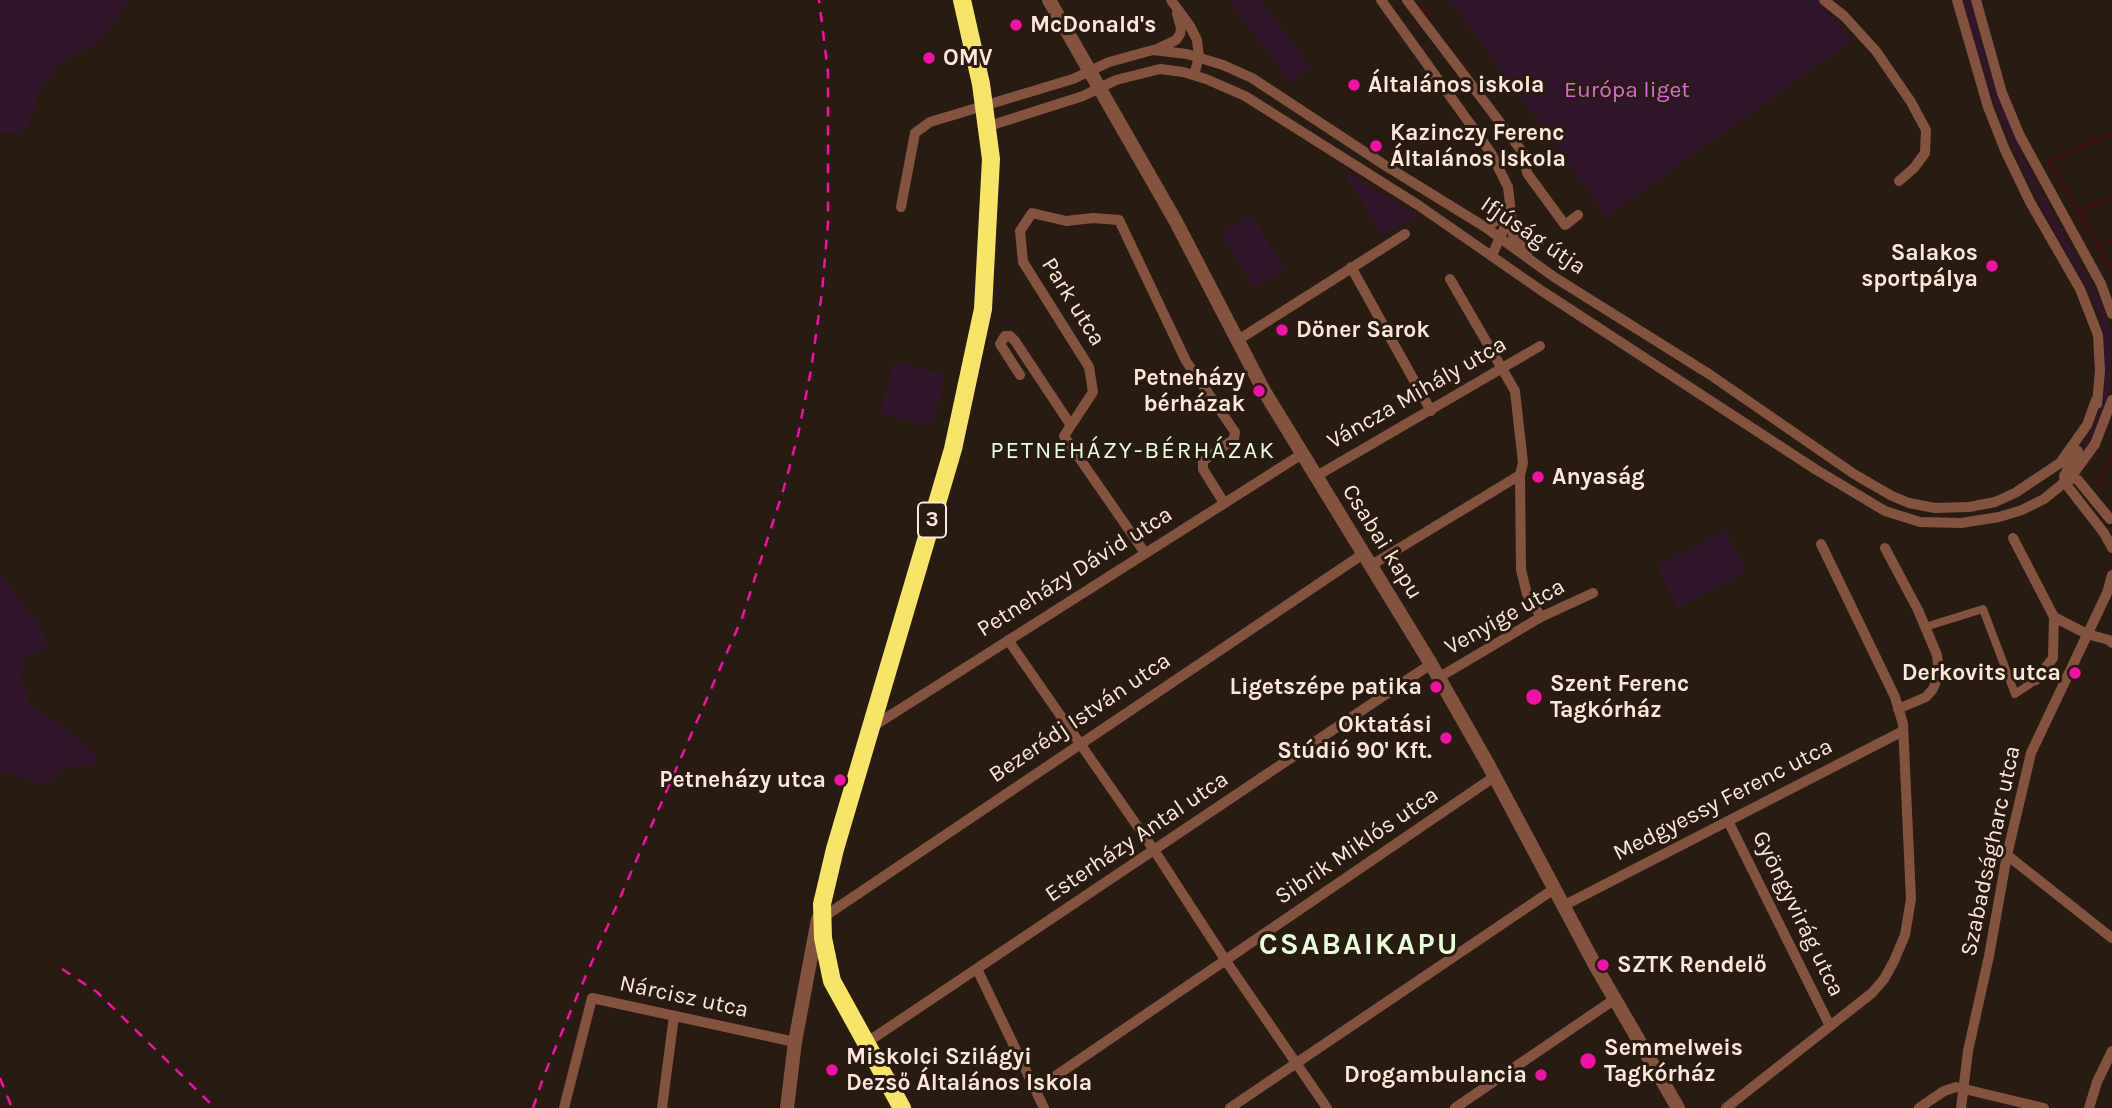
<!DOCTYPE html>
<meta charset="utf-8">
<style>
body{margin:0}
canvas{display:block;background:#281b11}
</style>
<canvas width="2112" height="1108"></canvas>
<script>
const ctx = document.querySelector('canvas').getContext('2d');
ctx.lineJoin = 'round';
function fillPath(path, color) { ctx.fillStyle = color; ctx.fill(path, 'evenodd'); }
const poly = rows => new Path2D(rows.map(r => 'M' + r).join(''));
function trace(path, color, width, dash) { ctx.strokeStyle = color; ctx.lineWidth = width; ctx.lineCap = dash ? 'butt' : 'round'; ctx.setLineDash(dash || []); ctx.stroke(path); }
function label(font, color, halo, rows, align = 'center') {
  ctx.font = font + ' Karla,sans-serif'; ctx.lineWidth = 6; ctx.setLineDash([]); ctx.textBaseline = 'middle'; ctx.strokeStyle = halo; ctx.fillStyle = color; for (const [text, x, y, turn = 0] of rows) {
    ctx.save(); ctx.translate(x, y); ctx.rotate((+turn || 0) * Math.PI / 180); ctx.textAlign = isNaN(turn) ? turn : align; if (halo) ctx.strokeText(text, 0, 0); ctx.fillText(text, 0, 0); ctx.restore();
  }
}
fillPath(poly([
 [0,0,129,0,100,40,56,67,41,88,28,126,18,132,0,133],
 [1229,0,1261,0,1310,67,1289,82],
 [1450,0,1817,0,1853,40,1607,216],
 [1963,0,1971,0,1984,53,2005,113,2022,154,2039,189,2104,308,2111,338,2110,389,2104,413,2082,456,2080,454,2100,412,2105,387,2104,332,2098,309,2088,288,2045,215,2006,133,1973,40],
 [1349,173,1417,216,1383,235,1346,177],
 [1253,215,1284,270,1253,288,1222,232],
 [894,361,945,375,932,427,880,413],
 [1725,530,1747,572,1678,608,1656,566],
 [0,576,13,590,44,633,47,648,23,658,21,675,30,703,89,747,99,765,65,767,47,785,0,771]
]), '#31152b');
trace(poly([
 [1422,7,1431,20],
 [2112,134,2049,161,2112,271],
 [2079,211,2112,198],
 [2099,245,2112,241],
 [2097,484,2112,458]
]), '#450d14', 2.5);
trace(poly([
 [1925,627,1983,609,2015,694,2036,680]
]), '#84533f', 8);
trace(poly([
 [1171,0,1190,26,1197,40,1199,57,1194,75],
 [1381,0,1491,153,1508,187,1511,213,1493,253],
 [1407,0,1524,154,1527,173,1565,225,1578,215],
 [1824,0,1844,16,1876,51,1911,102,1926,130,1925,153,1914,168,1899,181],
 [1957,0,1988,107,2005,150,2030,202,2080,289,2098,335,2100,371,2097,404],
 [1976,0,2002,93,2020,136,2101,284,2112,314],
 [1157,49,1176,40,1180,34,1181,28,1177,13],
 [986,127,1083,96,1116,80,1160,69,1183,72,1206,79,1245,96,1418,205,1542,291,1815,469,1885,511,1920,522,1961,523,1999,517,2022,510,2044,499,2071,477,2095,444,2112,400],
 [901,207,915,133,930,122,1073,79,1109,62,1153,50,1187,54,1223,65,1252,78,1386,166,1485,227,1554,277,1709,374,1854,474,1892,496,1909,503,1935,508,1969,507,1995,502,2015,493,2060,463,2087,425,2096,400],
 [1485,227,1511,213,1513,235,1527,254],
 [1351,267,1431,411],
 [1450,279,1515,391,1523,463,1520,475,1521,570,1527,594,1541,617],
 [1238,340,1405,234],
 [1020,375,1000,344,1005,336,1010,336,1015,341,1070,424],
 [2078,451,2064,476,2065,483,2104,533,2112,548],
 [2064,476,2078,480,2110,519],
 [1315,477,1540,346],
 [2013,538,2054,617,2053,658,2036,680],
 [1885,548,1918,610,1937,655,1939,674,1933,689,1926,697,1898,709],
 [1145,553,1064,436,1093,392,1089,367,1023,262,1020,231,1032,213,1066,221,1093,218,1119,220,1186,361,1235,432,1234,439,1203,461,1203,469,1224,503],
 [1370,566,1520,475],
 [2054,617,2087,634,2109,640,2112,643],
 [1008,640,1154,850,1226,961,1327,1108],
 [1438,678,1541,617,1593,593],
 [872,727,1302,454],
 [1728,821,1830,1026],
 [2007,855,2112,938],
 [1563,906,1903,731],
 [822,918,1363,554],
 [977,969,1044,1108],
 [866,1043,1431,664],
 [1035,1090,1494,777],
 [564,1108,592,998,795,1042],
 [662,1108,674,1016],
 [1230,1108,1554,889],
 [1455,1108,1615,999],
 [1726,1108,1872,993,1884,979,1894,961,1905,935,1911,899,1903,724,1895,697,1821,544],
 [1919,1108,1944,1091,1956,1087,2044,1108],
 [1961,1108,1968,1051,1989,956,2007,855,2031,753,2107,593,2112,575],
 [2089,1108,2097,1082,2112,1051]
]), '#84533f', 10);
trace(poly([
 [1049,0,1175,220,1264,391,1431,664,1489,766,1595,965,1678,1108],
 [787,1108,795,1042,818,919]
]), '#84533f', 14);
trace(poly([
 [902,1108,832,981,823,938,822,904,835,849,953,449,983,309,991,159,981,84,962,0]
]), '#f7e567', 18);
trace(poly([
 [62,969,97,992,215,1108],
 [0,1078,12,1108],
 [533,1108,543,1078,574,1003,742,618,783,491,798,435,811,370,822,292,828,223,828,72,819,0]
]), '#f310a4', 2.5, [10, 9]);
for (const [x, y, r, color] of [
 [1016,25,7,"#f310a4"],
 [929,58,7,"#f310a4"],
 [1354,85,7,"#f310a4"],
 [1376,146,7,"#f310a4"],
 [1992,266,7,"#f310a4"],
 [1282,330,7,"#f310a4"],
 [1259,391,7,"#f310a4"],
 [1538,477,7,"#f310a4"],
 [2075,673,7,"#f310a4"],
 [1436,687,7,"#f310a4"],
 [1534,697,9,"#f310a4"],
 [1446,738,7,"#f310a4"],
 [840,780,7,"#f310a4"],
 [1603,965,7,"#f310a4"],
 [1588,1061,9,"#f310a4"],
 [832,1070,7,"#f310a4"],
 [1541,1075,7,"#f310a4"]
]) { const dot = new Path2D(); dot.arc(x, y, r, 0, 2 * Math.PI); ctx.fillStyle = color; ctx.fill(dot); trace(dot, '#281b11', 2.5); }
for (const [x, y, w] of [
 [932,520,28]
]) { const box = new Path2D(); box.roundRect(x - w / 2, y - 17.5, w, 35, 5); ctx.fillStyle = '#281b11'; ctx.fill(box); trace(box, '#fde7da', 2); }
label('bold 21px', '#fde7da', null, [
 ["3",932,520]
]);
label('bold 23px', '#fde7da', '#281b11', [
 ["McDonald's",1030,25],
 ["OMV",943,58],
 ["Általános iskola",1368,85],
 ["Kazinczy Ferenc",1390,133],
 ["Általános Iskola",1390,159],
 ["Salakos",1978,253,"right"],
 ["sportpálya",1978,279,"right"],
 ["Döner Sarok",1296,330],
 ["Petneházy",1245,378,"right"],
 ["bérházak",1245,404,"right"],
 ["Anyaság",1552,477],
 ["Derkovits utca",2061,673,"right"],
 ["Szent Ferenc",1550,684],
 ["Tagkórház",1550,710],
 ["Ligetszépe patika",1422,687,"right"],
 ["Oktatási",1432,725,"right"],
 ["Stúdió 90' Kft.",1432,751,"right"],
 ["Petneházy utca",826,780,"right"],
 ["SZTK Rendelő",1617,965],
 ["Semmelweis",1604,1048],
 ["Tagkórház",1604,1074],
 ["Miskolci Szilágyi",846,1057],
 ["Dezső Általános Iskola",846,1083],
 ["Drogambulancia",1527,1075,"right"]
], 'left');
label('23px', '#db68db', '#281b11', [
 ["Európa liget",1627,90]
]);
label('23px', '#fde7da', '#281b11', [
 ["Ifjúság útja",1533,236,34],
 ["Park utca",1073,302,58],
 ["Váncza Mihály utca",1417,393,-30],
 ["Csabai kapu",1382,542,58],
 ["Petneházy Dávid utca",1075,572,-32],
 ["Venyige utca",1505,617,-29],
 ["Bezerédj István utca",1080,718,-34],
 ["Medgyessy Ferenc utca",1723,800,-27],
 ["Esterházy Antal utca",1137,837,-34],
 ["Sibrik Miklós utca",1357,846,-34],
 ["Szabadságharc utca",1991,851,-78],
 ["Gyöngyvirág utca",1798,914,64],
 ["Nárcisz utca",684,997,12]
]);
ctx.letterSpacing = '2px';
label('24px', '#e9fddc', '#281b11', [
 ["PETNEHÁZY-BÉRHÁZAK",1133,451]
]);
ctx.letterSpacing = '0px';
ctx.letterSpacing = '2px';
label('bold 30px', '#e9fddc', '#281b11', [
 ["CSABAIKAPU",1359,945]
]);
ctx.letterSpacing = '0px';
</script>
